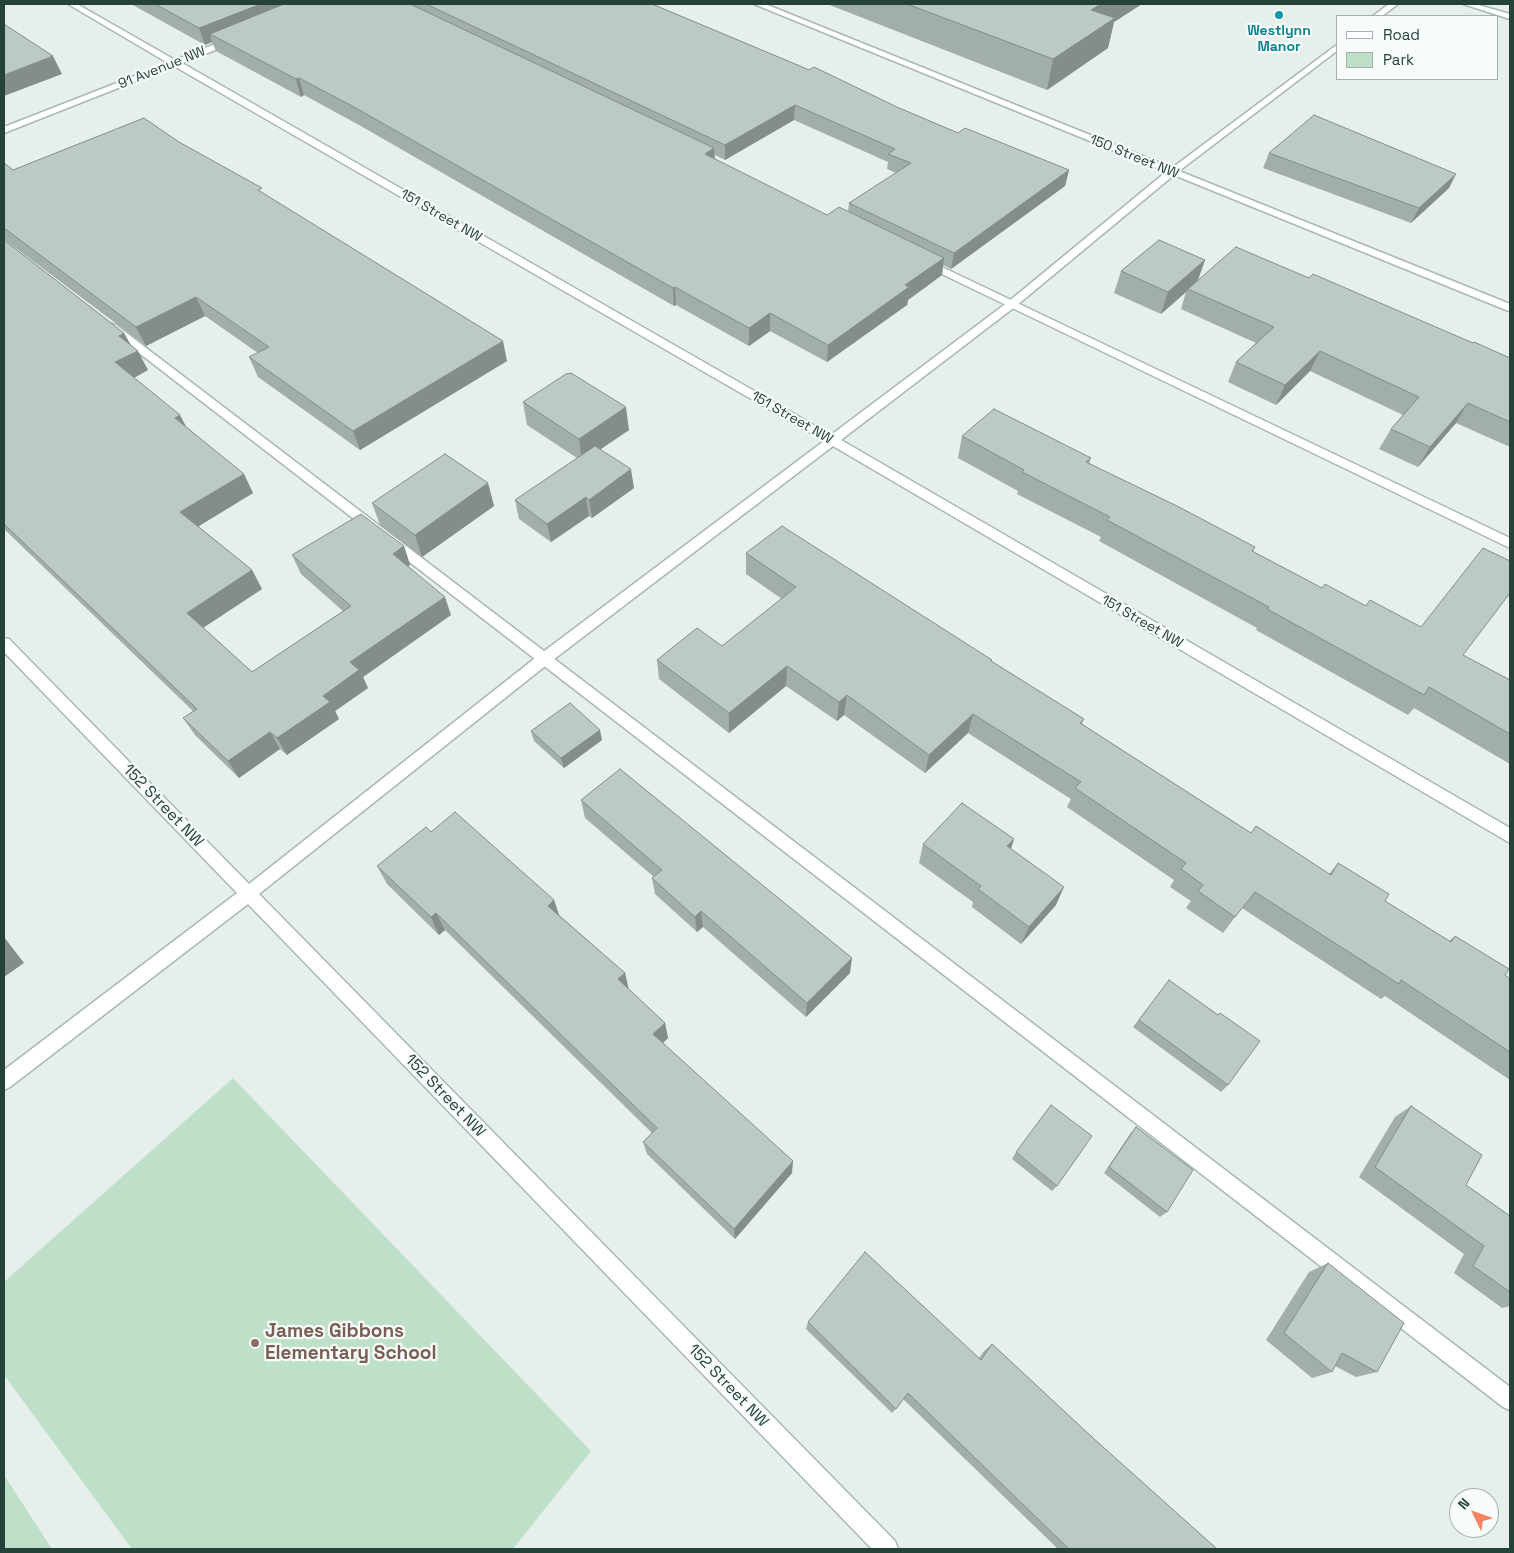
<!DOCTYPE html>
<style>
body{margin:0}
#map{position:relative;width:1514px;height:1553px;overflow:hidden;background:#e6efeb;font-family:"Space Grotesk",sans-serif}
canvas{display:block}
.frame{position:absolute;inset:0;border:5px solid #24423a;pointer-events:none}
.legend{position:absolute;left:1336px;top:15px;width:162px;height:65px;box-sizing:border-box;background:#f7fbf9;border:1px solid #a3b1ad;margin:0;padding:6px 9px;list-style:none;font-size:15px;color:#24423a}
.legend li{display:flex;align-items:center;gap:10px;height:25px}
.legend b{width:25px;border:1px solid #a3b1ad}
.north{position:absolute;left:1449px;top:1488px;width:50px;height:50px;box-sizing:border-box;background:#f7fbf9;border:1px solid #a3b1ad;border-radius:50%;rotate:312deg;font-size:14px;font-weight:700;line-height:20px;text-align:center;color:#24423a}
.north::after{content:'';display:block;margin:auto;width:18px;height:22px;background:#f4845f;clip-path:polygon(50% 0,100% 100%,50% 72%,0 100%)}
</style>
<div id="map">
<canvas width="1514" height="1553"></canvas>
<div class="frame"></div>
<ul class="legend">
<li><b style="height:6px;background:#fff"></b>Road</li>
<li><b style="height:14px;background:#bfe0c8"></b>Park</li>
</ul>
<div class="north">N</div>
</div>
<script>
const ctx = document.querySelector('canvas').getContext('2d');
ctx.lineJoin = 'round';
function fillPath(path, color) { ctx.fillStyle = color; ctx.fill(path, 'evenodd'); }
const poly = rows => new Path2D(rows.map(r => 'M' + r).join(''));
function trace(path, color, width, dash) { ctx.strokeStyle = color; ctx.lineWidth = width; ctx.lineCap = dash ? 'butt' : 'round'; ctx.setLineDash(dash || []); ctx.stroke(path); }
function label(font, color, halo, rows, align = 'center') {
  ctx.font = font + ' "Space Grotesk",sans-serif'; ctx.lineWidth = 4.5; ctx.setLineDash([]); ctx.textBaseline = 'middle'; ctx.strokeStyle = halo; ctx.fillStyle = color; for (const [text, x, y, turn = 0] of rows) {
    ctx.save(); ctx.translate(x, y); ctx.rotate((+turn || 0) * Math.PI / 180); ctx.textAlign = isNaN(turn) ? turn : align; if (halo) ctx.strokeText(text, 0, 0); ctx.fillText(text, 0, 0); ctx.restore();
  }
}
fillPath(poly([
 [233,1078,591,1451,513,1549,132,1549,4,1375,4,1282],
 [4,1475,52,1549,4,1549]
]), '#bfe0c8');
const service = poly([
 [923,258,1510,538,1510,548,919,263,918,261,923,258],
 [112,324,116,325,1510,1387,1510,1410,1503,1407,108,329,107,327,108,325,112,324]
]);
const minor = poly([
 [68,4,77,4,175,60,230,38,236,38,236,42,182,63,831,435,1008,302,1166,172,754,4,765,4,1172,168,1338,44,1338,50,1179,171,1510,304,1510,311,1506,310,1174,175,1016,306,841,440,1510,828,1510,843,833,446,549,663,259,894,895,1541,898,1549,872,1549,248,904,10,1087,4,1090,4,1070,237,893,4,652,4,638,9,639,249,884,539,655,824,441,174,66,4,133,4,127,168,63,68,4],
 [1389,4,1398,4,1382,16,1373,16,1389,4]
]);
const secondary = poly([
 [1463,4,1475,4,1510,14,1510,19,1463,4]
]);
trace(service, '#a8b8b2', 3);
trace(minor, '#a8b8b2', 3);
trace(secondary, '#a4bbb3', 3);
fillPath(service, '#fff');
fillPath(minor, '#fff');
fillPath(secondary, '#fff');
fillPath(poly([
 [131,4,652,4,958,133,1069,170,1065,186,951,269,943,265,942,275,908,300,907,305,827,362,770,331,749,346,676,305,674,306,359,125,304,95,301,97,216,51,212,42,205,45],
 [794,120,888,162,887,169,896,173,849,203,848,212,827,215,715,159,715,155,725,160],
 [827,4,1142,4,1114,22,1108,48,1047,90],
 [179,142,263,193,507,361,360,450,258,377,249,357,258,353,205,316,146,346,5,240,4,240,4,163,13,170],
 [1269,153,1449,188,1411,223,1263,168],
 [4,240,124,333,131,345,148,370,134,378,253,493,198,526,252,570,262,589,203,628,252,672,343,611,301,574,292,555,404,546,410,565,408,567,451,615,363,677,368,688,335,711,339,719,287,755,280,749,239,778,195,735,183,718,193,711,4,529],
 [1205,260,1198,280,1309,278,1473,343,1510,358,1510,447,1456,423,1418,467,1379,449,1391,429,1403,415,1310,371,1276,405,1228,382,1236,362,1256,343,1181,309,1186,292,1161,314,1114,293,1121,271],
 [523,402,629,430,600,449,634,488,592,518,589,516,551,542,519,519,515,500,577,458,527,425],
 [962,436,1091,458,1089,464,1255,547,1253,552,1322,588,1366,606,1510,680,1510,764,1414,708,1408,715,1256,630,1257,628,1099,541,1101,537,1017,494,1018,491,958,458],
 [488,483,494,506,422,557,380,525,372,503],
 [746,553,992,660,992,662,1084,719,1082,724,1251,833,1329,874,1338,863,1385,901,1449,941,1455,936,1510,979,1510,1080,1385,996,1381,999,1242,908,1223,933,1186,908,1191,901,1170,887,1174,880,1067,807,1071,799,968,733,925,773,844,715,837,721,786,686,729,733,659,679,657,660,722,646,782,599,746,574],
 [531,731,602,740,564,768,534,741],
 [581,800,850,973,806,1017,703,927,697,932,655,894,652,878,654,877,585,818],
 [431,832,554,900,559,915,625,973,628,989,665,1023,668,1038,663,1043,792,1173,735,1239,647,1154,643,1142,652,1133,445,930,439,935,387,884,377,866],
 [1014,839,1011,849,1056,905,1021,944,972,907,973,902,919,863,923,844],
 [1169,980,1218,1015,1228,1085,1221,1092,1133,1027],
 [1411,1106,1466,1185,1510,1216,1510,1306,1502,1308,1454,1273,1464,1254,1359,1177,1395,1117],
 [1136,1127,1167,1212,1160,1217,1104,1173,1130,1134],
 [1016,1152,1057,1186,1052,1191,1012,1159],
 [1328,1263,1377,1372,1356,1377,1335,1366,1332,1372,1312,1378,1266,1340,1309,1272],
 [808,1322,979,1358,984,1351,992,1344,1093,1438,1217,1549,1058,1549,903,1399,896,1409,892,1413,806,1329]
]), '#a1aea9');
fillPath(poly([
 [261,4,310,4,210,34,212,42,205,45,199,28],
 [1101,4,1142,4,1114,22,1108,48,1047,90,1053,59,1091,10],
 [53,56,62,74,4,96,4,75],
 [299,78,304,95,301,97,296,79],
 [795,105,794,120,725,160,725,145],
 [714,148,715,166,705,154],
 [1069,170,1065,186,951,269,954,253],
 [1456,174,1449,188,1411,223,1419,208],
 [944,258,942,275,908,300,907,305,827,362,828,345,905,285],
 [1205,260,1197,282,1188,289,1186,292,1161,314,1168,292],
 [675,287,676,305,674,306,673,288],
 [196,297,205,316,146,346,136,327],
 [770,313,770,331,749,346,749,328],
 [124,333,134,352,119,336],
 [503,341,507,361,360,450,353,431],
 [138,351,148,370,126,382,115,362],
 [1320,351,1310,371,1276,405,1285,385],
 [1468,403,1456,423,1418,467,1430,447],
 [626,407,629,430,582,462,579,439],
 [180,415,190,434,175,418],
 [631,469,634,488,592,518,589,500],
 [244,474,253,493,191,531,180,512],
 [488,483,494,506,422,557,415,535],
 [586,497,589,516,551,542,547,524],
 [404,546,410,565,399,573,393,554],
 [252,570,262,589,198,631,187,613],
 [445,597,451,615,363,677,368,688,335,711,339,719,287,755,277,738,323,696,350,662],
 [787,666,786,686,729,733,729,713],
 [847,695,844,715,837,721,839,702],
 [973,714,968,733,925,773,929,755],
 [600,730,602,740,564,768,561,758],
 [270,732,280,749,239,778,228,761],
 [1014,839,1008,857,1007,846],
 [1064,887,1056,905,1021,944,1029,927],
 [554,900,560,918,548,906],
 [701,911,703,927,697,932,695,917],
 [436,913,445,930,439,935,431,917],
 [4,937,24,963,4,977],
 [852,958,850,973,806,1017,807,1003],
 [625,973,629,990,618,979],
 [665,1023,668,1038,656,1049,653,1034],
 [793,1161,792,1173,735,1239,734,1229]
]), '#838d89');
const building = poly([
 [155,4,261,4,199,28,155,4],
 [284,4,410,4,714,148,705,154,827,215,839,207,944,258,905,285,909,287,828,345,770,313,749,328,675,287,673,288,354,107,299,78,296,79,210,34,284,4],
 [426,4,652,4,800,66,809,70,814,67,897,107,958,133,965,128,1069,170,954,253,849,203,911,163,888,154,895,149,795,105,725,145,426,4],
 [907,4,1101,4,1091,10,1115,18,1053,59,907,4],
 [4,24,53,56,4,75,4,24],
 [1314,115,1456,174,1419,208,1269,153,1314,115],
 [144,118,179,142,262,188,258,190,503,341,353,431,249,357,269,347,196,297,136,327,4,228,4,163,13,170,144,118],
 [4,240,124,333,119,336,138,351,115,362,180,415,175,418,244,474,180,512,252,570,187,613,252,672,351,606,292,555,361,514,404,546,393,554,445,597,350,662,359,670,323,696,330,702,277,738,270,732,228,761,183,718,197,709,4,524,4,240],
 [1159,240,1205,260,1168,292,1121,271,1159,240],
 [1236,247,1309,278,1313,274,1473,343,1474,342,1510,358,1510,422,1468,403,1430,447,1391,429,1419,397,1320,351,1285,385,1236,362,1274,327,1188,289,1236,247],
 [571,373,626,407,579,439,523,402,566,374,571,373],
 [994,409,1091,458,1086,462,1177,506,1255,547,1252,551,1322,588,1325,584,1366,606,1370,600,1421,627,1483,548,1510,561,1510,593,1463,655,1510,680,1510,734,1429,687,1424,695,1267,609,1269,607,1107,520,1110,517,1022,472,1024,470,962,436,994,409],
 [595,446,631,469,589,500,586,497,547,524,515,500,595,446],
 [445,454,488,483,415,535,372,503,445,454],
 [782,526,992,660,991,661,1084,719,1080,723,1251,833,1256,826,1331,875,1338,863,1389,894,1385,901,1451,942,1455,936,1509,969,1505,975,1510,979,1510,1052,1401,980,1399,984,1255,892,1235,917,1198,891,1203,885,1181,869,1186,863,1075,788,1081,782,973,714,929,755,847,695,839,702,787,666,729,713,657,660,697,628,722,646,796,587,746,553,782,526],
 [570,703,600,730,561,758,531,731,570,703],
 [620,769,852,958,807,1003,701,911,695,917,652,878,662,870,581,800,620,769],
 [962,803,1014,839,1007,846,1064,887,1029,927,978,889,981,886,923,844,962,803],
 [455,812,554,900,548,906,625,973,618,979,665,1023,653,1034,793,1161,734,1229,643,1142,657,1128,436,913,431,917,377,866,426,827,431,832,455,812],
 [1169,980,1218,1015,1220,1013,1260,1041,1228,1085,1139,1020,1169,980],
 [1051,1105,1092,1136,1057,1186,1016,1152,1051,1105],
 [1411,1106,1482,1155,1466,1185,1510,1216,1510,1292,1473,1266,1484,1246,1375,1167,1411,1106],
 [1136,1127,1193,1170,1167,1212,1109,1167,1136,1127],
 [865,1252,981,1360,992,1344,1093,1438,1217,1549,1069,1549,908,1393,896,1409,808,1322,865,1252],
 [1328,1263,1404,1323,1377,1372,1342,1353,1332,1372,1284,1333,1328,1263]
]);
fillPath(building, '#bbcac4');
trace(building, '#838d89', 1);
for (const [x, y, r, color] of [
 [1279,15,5,"#0f9aa8"],
 [255,1343,5,"#8d6e63"]
]) { const dot = new Path2D(); dot.arc(x, y, r, 0, 2 * Math.PI); ctx.fillStyle = color; ctx.fill(dot); trace(dot, '#f7fbf9', 2); }
label('bold 14px', '#0d838f', '#f7fbf9', [
 ["Westlynn",1279,31],
 ["Manor",1279,47]
]);
label('14px', '#24423a', '#f7fbf9', [
 ["91 Avenue NW",162,68,-22],
 ["150 Street NW",1134,157,22],
 ["151 Street NW",441,216,30],
 ["151 Street NW",792,418,30],
 ["151 Street NW",1142,622,30]
]);
label('16px', '#24423a', '#f7fbf9', [
 ["152 Street NW",163,806,46],
 ["152 Street NW",445,1096,46],
 ["152 Street NW",728,1386,46]
]);
label('bold 19px', '#785e54', '#f7fbf9', [
 ["James Gibbons",265,1332],
 ["Elementary School",265,1354]
], 'left');
</script>
